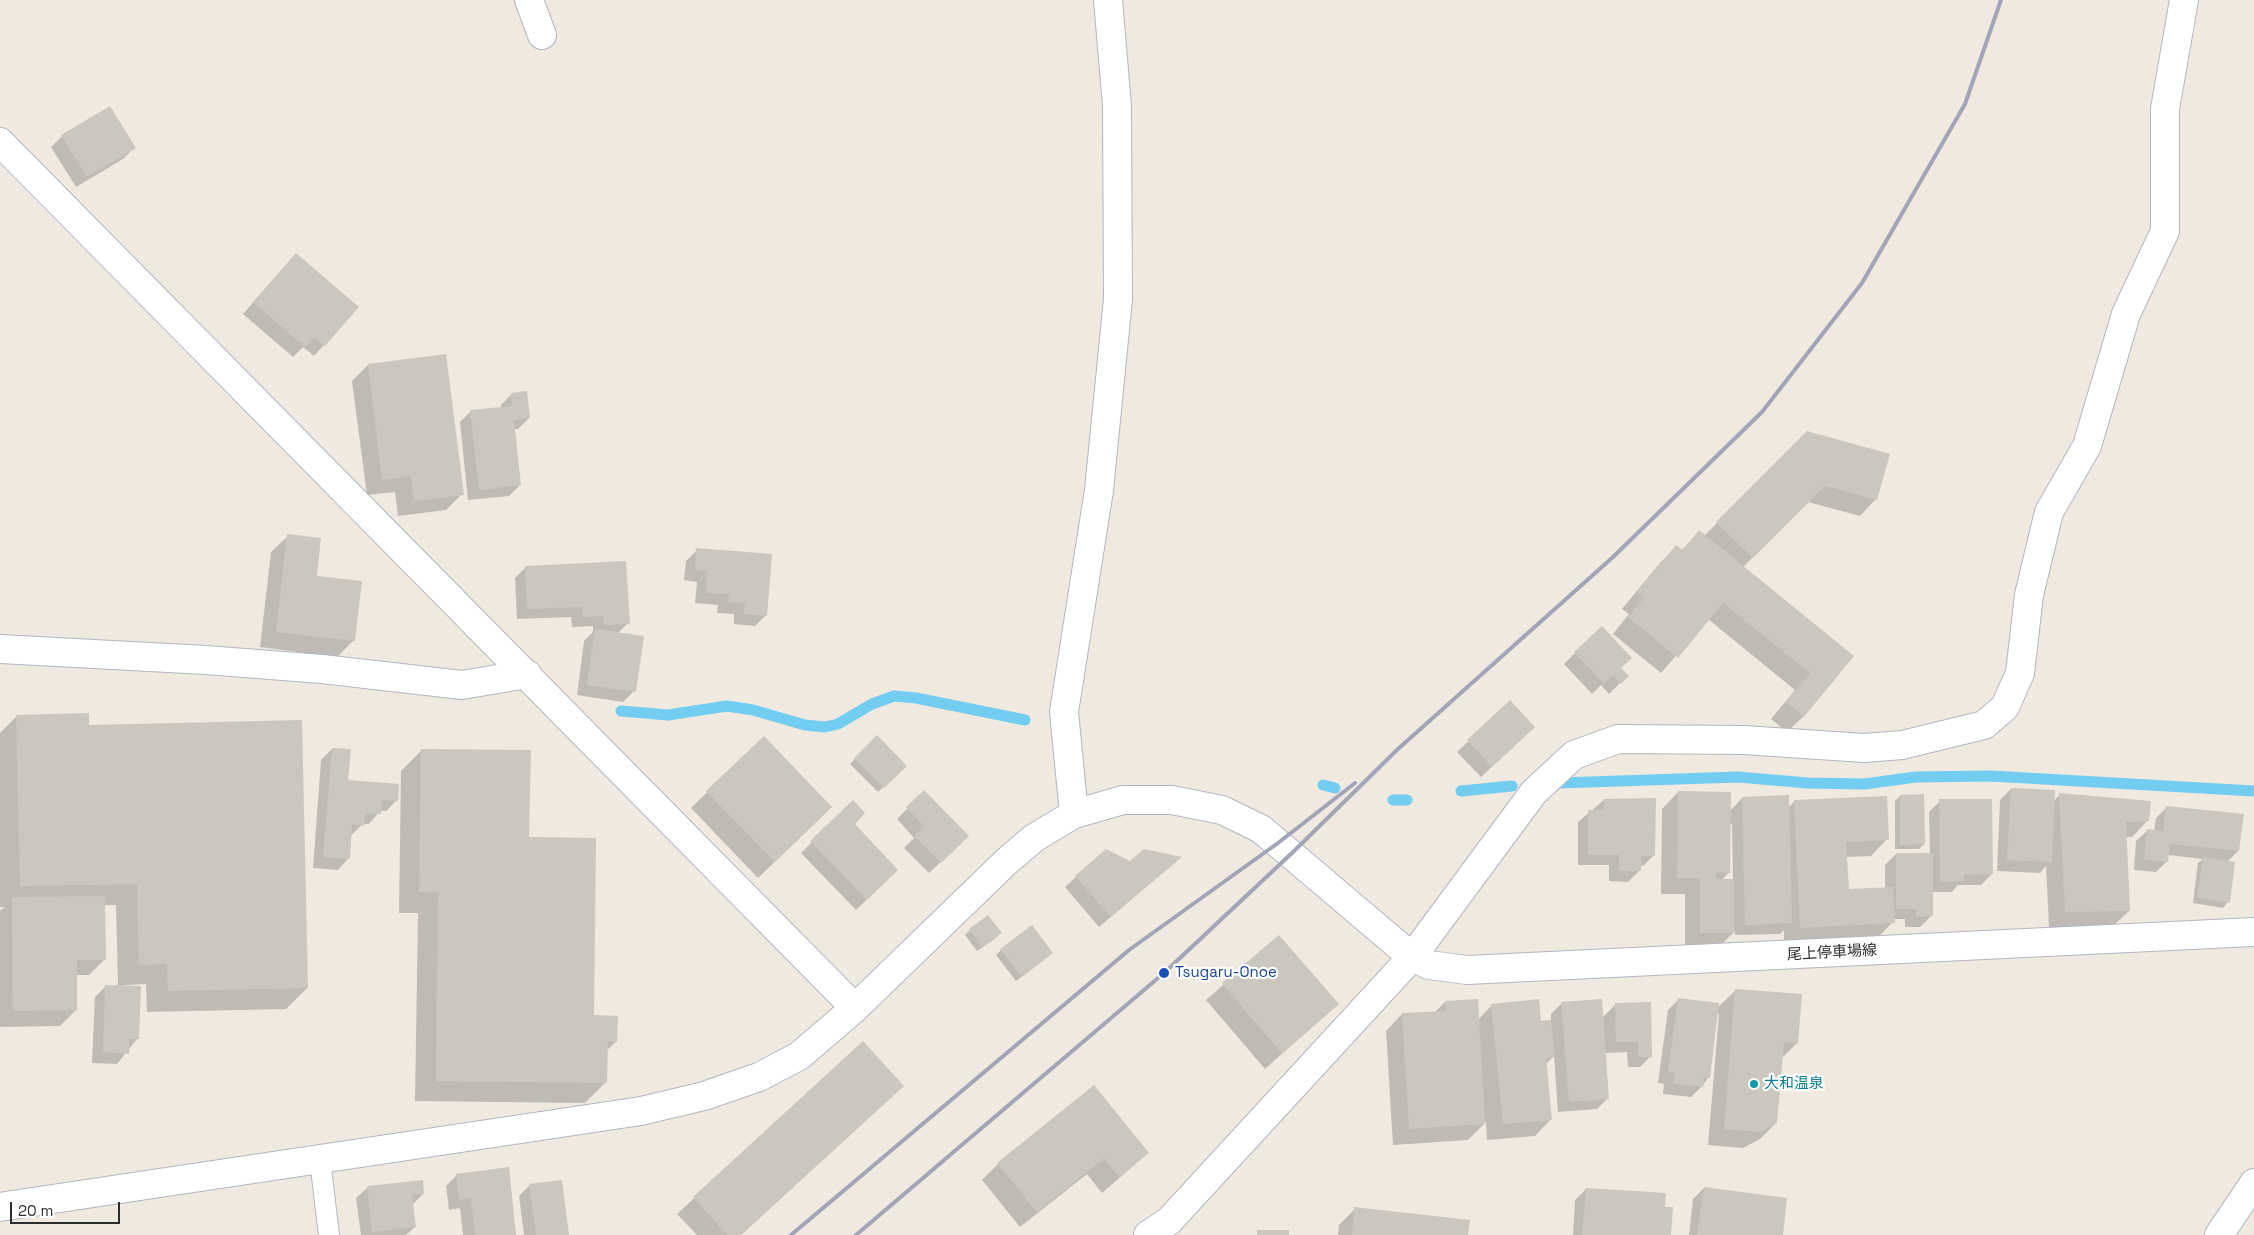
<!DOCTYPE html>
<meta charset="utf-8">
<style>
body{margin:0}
#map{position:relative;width:2254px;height:1235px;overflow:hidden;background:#efe9e0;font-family:"Space Grotesk",sans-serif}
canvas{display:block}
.scale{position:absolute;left:10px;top:1202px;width:110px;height:22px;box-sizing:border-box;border:2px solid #2d2d2d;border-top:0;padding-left:6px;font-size:15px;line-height:18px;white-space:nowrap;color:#2d2d2d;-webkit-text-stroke:4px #fff;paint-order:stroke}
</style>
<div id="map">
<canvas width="2254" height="1235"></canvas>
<div class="scale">20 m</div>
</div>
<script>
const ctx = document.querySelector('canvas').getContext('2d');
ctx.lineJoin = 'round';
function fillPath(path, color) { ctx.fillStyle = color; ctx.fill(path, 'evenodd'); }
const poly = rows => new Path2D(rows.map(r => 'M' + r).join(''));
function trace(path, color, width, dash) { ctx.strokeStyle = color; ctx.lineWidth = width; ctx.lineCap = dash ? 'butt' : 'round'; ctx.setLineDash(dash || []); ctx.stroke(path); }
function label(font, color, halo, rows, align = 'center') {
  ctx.font = font + ' "Space Grotesk","Noto Sans JP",sans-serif'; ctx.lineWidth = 4.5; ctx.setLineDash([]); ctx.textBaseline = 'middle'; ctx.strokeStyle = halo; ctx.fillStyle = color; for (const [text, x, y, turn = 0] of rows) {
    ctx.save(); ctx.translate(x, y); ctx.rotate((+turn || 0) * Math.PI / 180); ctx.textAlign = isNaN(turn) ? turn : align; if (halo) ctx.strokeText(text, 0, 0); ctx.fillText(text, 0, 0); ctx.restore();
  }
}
fillPath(poly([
 [62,136,134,148,123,159,76,187,51,147],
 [296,254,324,345,314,356,303,347,293,357,243,314],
 [368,365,462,494,446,510,398,516,395,492,367,495,352,381],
 [512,394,529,418,518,429,514,429,520,485,509,496,468,500,460,422,471,411,501,408,501,405],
 [1808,432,1876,499,1860,516,1808,502,1743,567,1853,656,1804,716,1787,732,1771,719,1795,690,1708,619,1661,673,1613,634,1629,614,1622,609,1660,563,1676,547,1681,551,1699,532,1704,536],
 [288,536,354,640,337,657,260,647,271,552],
 [697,550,766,615,755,626,734,624,734,614,717,613,718,605,695,603,697,582,684,580,686,561],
 [526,567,628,623,618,633,634,691,623,702,577,695,584,641,593,632,593,626,572,627,571,617,517,619,515,578],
 [1575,653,1627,676,1609,694,1601,685,1592,694,1564,664],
 [1510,702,1523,738,1481,777,1457,752],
 [17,716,88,726,307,988,286,1009,147,1012,146,984,124,985,137,1039,117,1064,92,1063,95,997,106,986,118,987,116,905,104,905,105,959,89,975,76,975,76,1010,60,1026,0,1027,0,911,5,907,0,907,0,733],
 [877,737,905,766,878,792,850,764],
 [763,738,815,823,758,878,691,808],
 [332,749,347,781,397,800,386,811,380,811,369,824,363,824,350,836,348,859,338,870,313,868,321,760],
 [422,750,528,838,593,1016,616,1042,606,1051,606,1082,585,1103,415,1101,418,913,399,913,401,771],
 [2011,789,2054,801,2060,794,2148,820,2132,837,2125,837,2129,911,2112,927,2049,927,2046,866,2040,873,1997,871,2000,800],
 [924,792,968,836,929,873,904,848,914,838,897,819],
 [1678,792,1730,811,1742,798,1788,808,1794,802,1887,839,1871,856,1846,857,1848,890,1885,888,1885,865,1896,854,1930,854,1929,812,1940,801,1992,874,1981,885,1958,885,1952,892,1931,892,1931,916,1920,927,1905,927,1905,919,1893,919,1893,922,1877,938,1784,943,1784,930,1780,934,1735,935,1735,931,1717,949,1685,948,1685,894,1661,894,1662,809],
 [1730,824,1732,824,1733,880,1722,880,1729,872],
 [1900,796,1924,844,1919,849,1895,849,1895,801],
 [1604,800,1654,855,1643,866,1639,866,1639,871,1628,882,1609,881,1609,865,1578,865,1578,822],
 [853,802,853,824,897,870,856,910,801,853],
 [2167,807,2238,851,2227,862,2228,902,2223,908,2193,903,2198,863,2203,859,2168,855,2167,861,2156,872,2134,870,2136,841,2147,831,2154,831,2156,818],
 [1130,862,1169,867,1099,927,1065,887,1076,877],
 [970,930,996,938,977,951,965,935],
 [1279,936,1337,1004,1265,1069,1206,1000],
 [1001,950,1046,958,1016,981,996,955],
 [1736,990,1797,1043,1782,1058,1776,1123,1760,1139,1743,1148,1708,1145,1719,1014,1717,1014,1709,1077,1702,1086,1691,1097,1663,1094,1664,1084,1658,1083,1668,1010,1679,999,1717,1008],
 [1445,1002,1478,1020,1492,1005,1540,1022,1551,1021,1551,1014,1562,1003,1602,1018,1615,1005,1651,1056,1640,1067,1628,1067,1627,1052,1605,1053,1608,1098,1597,1109,1558,1112,1554,1056,1545,1065,1551,1119,1535,1136,1487,1140,1486,1122,1468,1140,1393,1145,1386,1031,1402,1014,1435,1012],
 [863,1042,886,1102,741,1235,697,1235,677,1214],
 [1094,1087,1148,1153,1102,1193,1087,1174,1020,1227,982,1180,998,1164],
 [457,1175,515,1235,463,1235,460,1208,449,1210,446,1186],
 [530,1185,568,1235,524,1235,519,1196],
 [367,1188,423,1194,412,1205,415,1227,406,1235,361,1235,356,1198],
 [1704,1188,1781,1235,1689,1235,1693,1199],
 [1586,1189,1664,1208,1670,1235,1573,1235,1575,1200],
 [1355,1209,1467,1235,1338,1235,1339,1225]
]), '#0003');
trace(poly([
 [621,711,668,715,727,706,753,710,805,725,825,727,838,724,872,704,894,696,916,698,1025,720],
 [1559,783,1738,777,1808,783,1864,784,1916,777,1991,776,2254,791],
 [1323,785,1335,788],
 [1461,791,1512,786],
 [1393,800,1407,800]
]), '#73cdf1', 11);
fillPath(poly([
 [110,106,136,148,87,177,61,135],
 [296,253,359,307,325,346,314,337,305,347,253,302],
 [446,354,464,495,414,501,411,476,382,480,368,364],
 [527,391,530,418,514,420,521,485,479,490,470,410,512,406,511,393],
 [1807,431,1890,454,1877,500,1825,486,1753,558,1716,522],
 [1699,530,1854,656,1804,717,1786,702,1810,673,1723,603,1678,658,1628,617,1644,598,1637,592,1676,545,1683,550],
 [287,534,321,538,317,576,362,581,355,641,276,632],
 [696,548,772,554,767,616,744,614,745,603,728,602,729,594,706,593,707,571,695,570],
 [626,561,630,624,604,625,603,616,583,617,582,607,527,609,525,566],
 [1602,626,1632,658,1621,668,1629,676,1621,684,1613,675,1604,684,1574,652],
 [595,629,644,636,636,692,587,685],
 [1510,700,1535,727,1492,767,1467,740],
 [89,713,89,725,302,720,308,988,168,991,167,964,139,965,137,884,20,886,16,715],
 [877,735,907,766,884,788,854,758],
 [764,736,832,807,775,862,706,791],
 [332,748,351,749,348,780,399,784,398,801,382,800,381,814,365,813,364,826,352,824,350,859,323,857],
 [421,749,531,750,529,837,596,838,594,1015,618,1016,617,1042,608,1041,607,1083,436,1081,438,892,419,892],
 [2011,788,2055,790,2052,862,2007,860],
 [924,790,969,836,941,863,914,836,924,826,906,807],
 [1678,791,1731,792,1730,873,1716,872,1716,879,1734,879,1734,933,1700,933,1700,878,1677,878],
 [2059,793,2151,801,2149,821,2126,822,2130,911,2065,912],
 [1924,794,1925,844,1900,845,1900,795],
 [1789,795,1792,923,1745,925,1742,797],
 [1887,796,1889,840,1846,842,1849,889,1893,887,1895,923,1800,928,1794,800],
 [1656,798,1655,856,1641,856,1641,871,1619,871,1619,855,1588,855,1588,810,1604,810,1604,799],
 [1939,799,1992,799,1993,874,1964,875,1964,881,1940,882],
 [853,800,865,813,855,824,898,870,867,900,810,841],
 [2166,806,2244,814,2239,851,2170,844,2168,862,2144,859,2147,829,2163,831],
 [1106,849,1130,861,1144,849,1182,857,1111,917,1075,876],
 [1896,853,1933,853,1933,916,1916,917,1916,909,1896,909],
 [2203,857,2235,862,2230,903,2197,898],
 [105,896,106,960,77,960,77,1010,13,1011,12,897],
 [988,915,1002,933,983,947,969,929],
 [1032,925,1053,953,1022,977,1000,949],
 [1279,935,1339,1004,1282,1054,1222,983],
 [105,985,141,986,139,1039,129,1039,129,1054,103,1052],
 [1735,989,1802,994,1798,1044,1784,1042,1777,1123,1760,1132,1724,1129],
 [1678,998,1719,1003,1710,1078,1704,1077,1703,1087,1673,1083,1675,1073,1668,1072],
 [1478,999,1485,1124,1409,1129,1402,1013,1446,1011,1445,1001],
 [1539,999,1541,1021,1551,1020,1555,1057,1546,1058,1552,1120,1503,1124,1491,1004],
 [1602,999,1609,1099,1569,1102,1561,1002],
 [1651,1002,1652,1057,1638,1057,1638,1042,1616,1042,1615,1003],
 [863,1041,904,1086,741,1235,727,1235,693,1197],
 [1094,1085,1149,1153,1119,1177,1104,1158,1037,1212,997,1163],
 [509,1167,516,1235,475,1235,471,1198,459,1200,456,1174],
 [423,1180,424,1194,412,1195,416,1227,372,1232,367,1186],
 [562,1180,569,1235,536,1235,529,1184],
 [1704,1187,1787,1198,1783,1235,1697,1235],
 [1586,1188,1666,1193,1665,1207,1673,1207,1671,1235,1582,1235],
 [1354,1207,1470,1220,1468,1235,1352,1235],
 [1257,1230,1289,1230,1289,1235,1257,1235]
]), '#cbc7be');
const lane = poly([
 [320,1160,329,1235]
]);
const street = poly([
 [529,0,542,35],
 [1074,814,1064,712,1099,490,1118,299,1117,106,1108,0],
 [1148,1235,1169,1221,1412,957,1534,792,1574,755,1618,739,1744,740,1864,748,1902,745,1984,725,2005,707,2020,673,2029,595,2049,512,2087,446,2126,314,2165,231,2165,109,2184,0]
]);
const secondary = poly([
 [0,142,855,1008],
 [0,649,206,660,322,669,462,685,527,674],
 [0,1207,641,1111,704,1096,759,1077,799,1056,855,1008,1006,862,1034,838,1074,814,1123,800,1172,800,1222,810,1261,829,1412,957,1429,965,1467,970,2254,932],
 [2219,1235,2254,1183]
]);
trace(lane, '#b3b6c1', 22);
trace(street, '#b3b6c1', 30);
trace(secondary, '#b3b6c1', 30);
trace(lane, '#fff', 20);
trace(street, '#fff', 28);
trace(secondary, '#fff', 28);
trace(poly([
 [791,1235,1129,950,1278,843,1355,783],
 [856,1235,1164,973,1292,853,1398,749,1612,558,1762,412,1862,283,1965,104,2001,0]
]), '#a2a5b8', 4);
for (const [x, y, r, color] of [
 [1164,973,6,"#1a4fb4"],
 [1754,1084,5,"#0f9aa8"]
]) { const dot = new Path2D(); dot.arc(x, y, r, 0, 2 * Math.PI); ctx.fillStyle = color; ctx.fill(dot); trace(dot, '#fff', 2); }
label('15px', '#2d2d2d', '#fff', [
 ["尾上停車場線",1832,953,-3]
]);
label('15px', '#164399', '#fff', [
 ["Tsugaru-Onoe",1175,973]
], 'left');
label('15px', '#0d838f', '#fff', [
 ["大和温泉",1764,1084]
], 'left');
</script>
